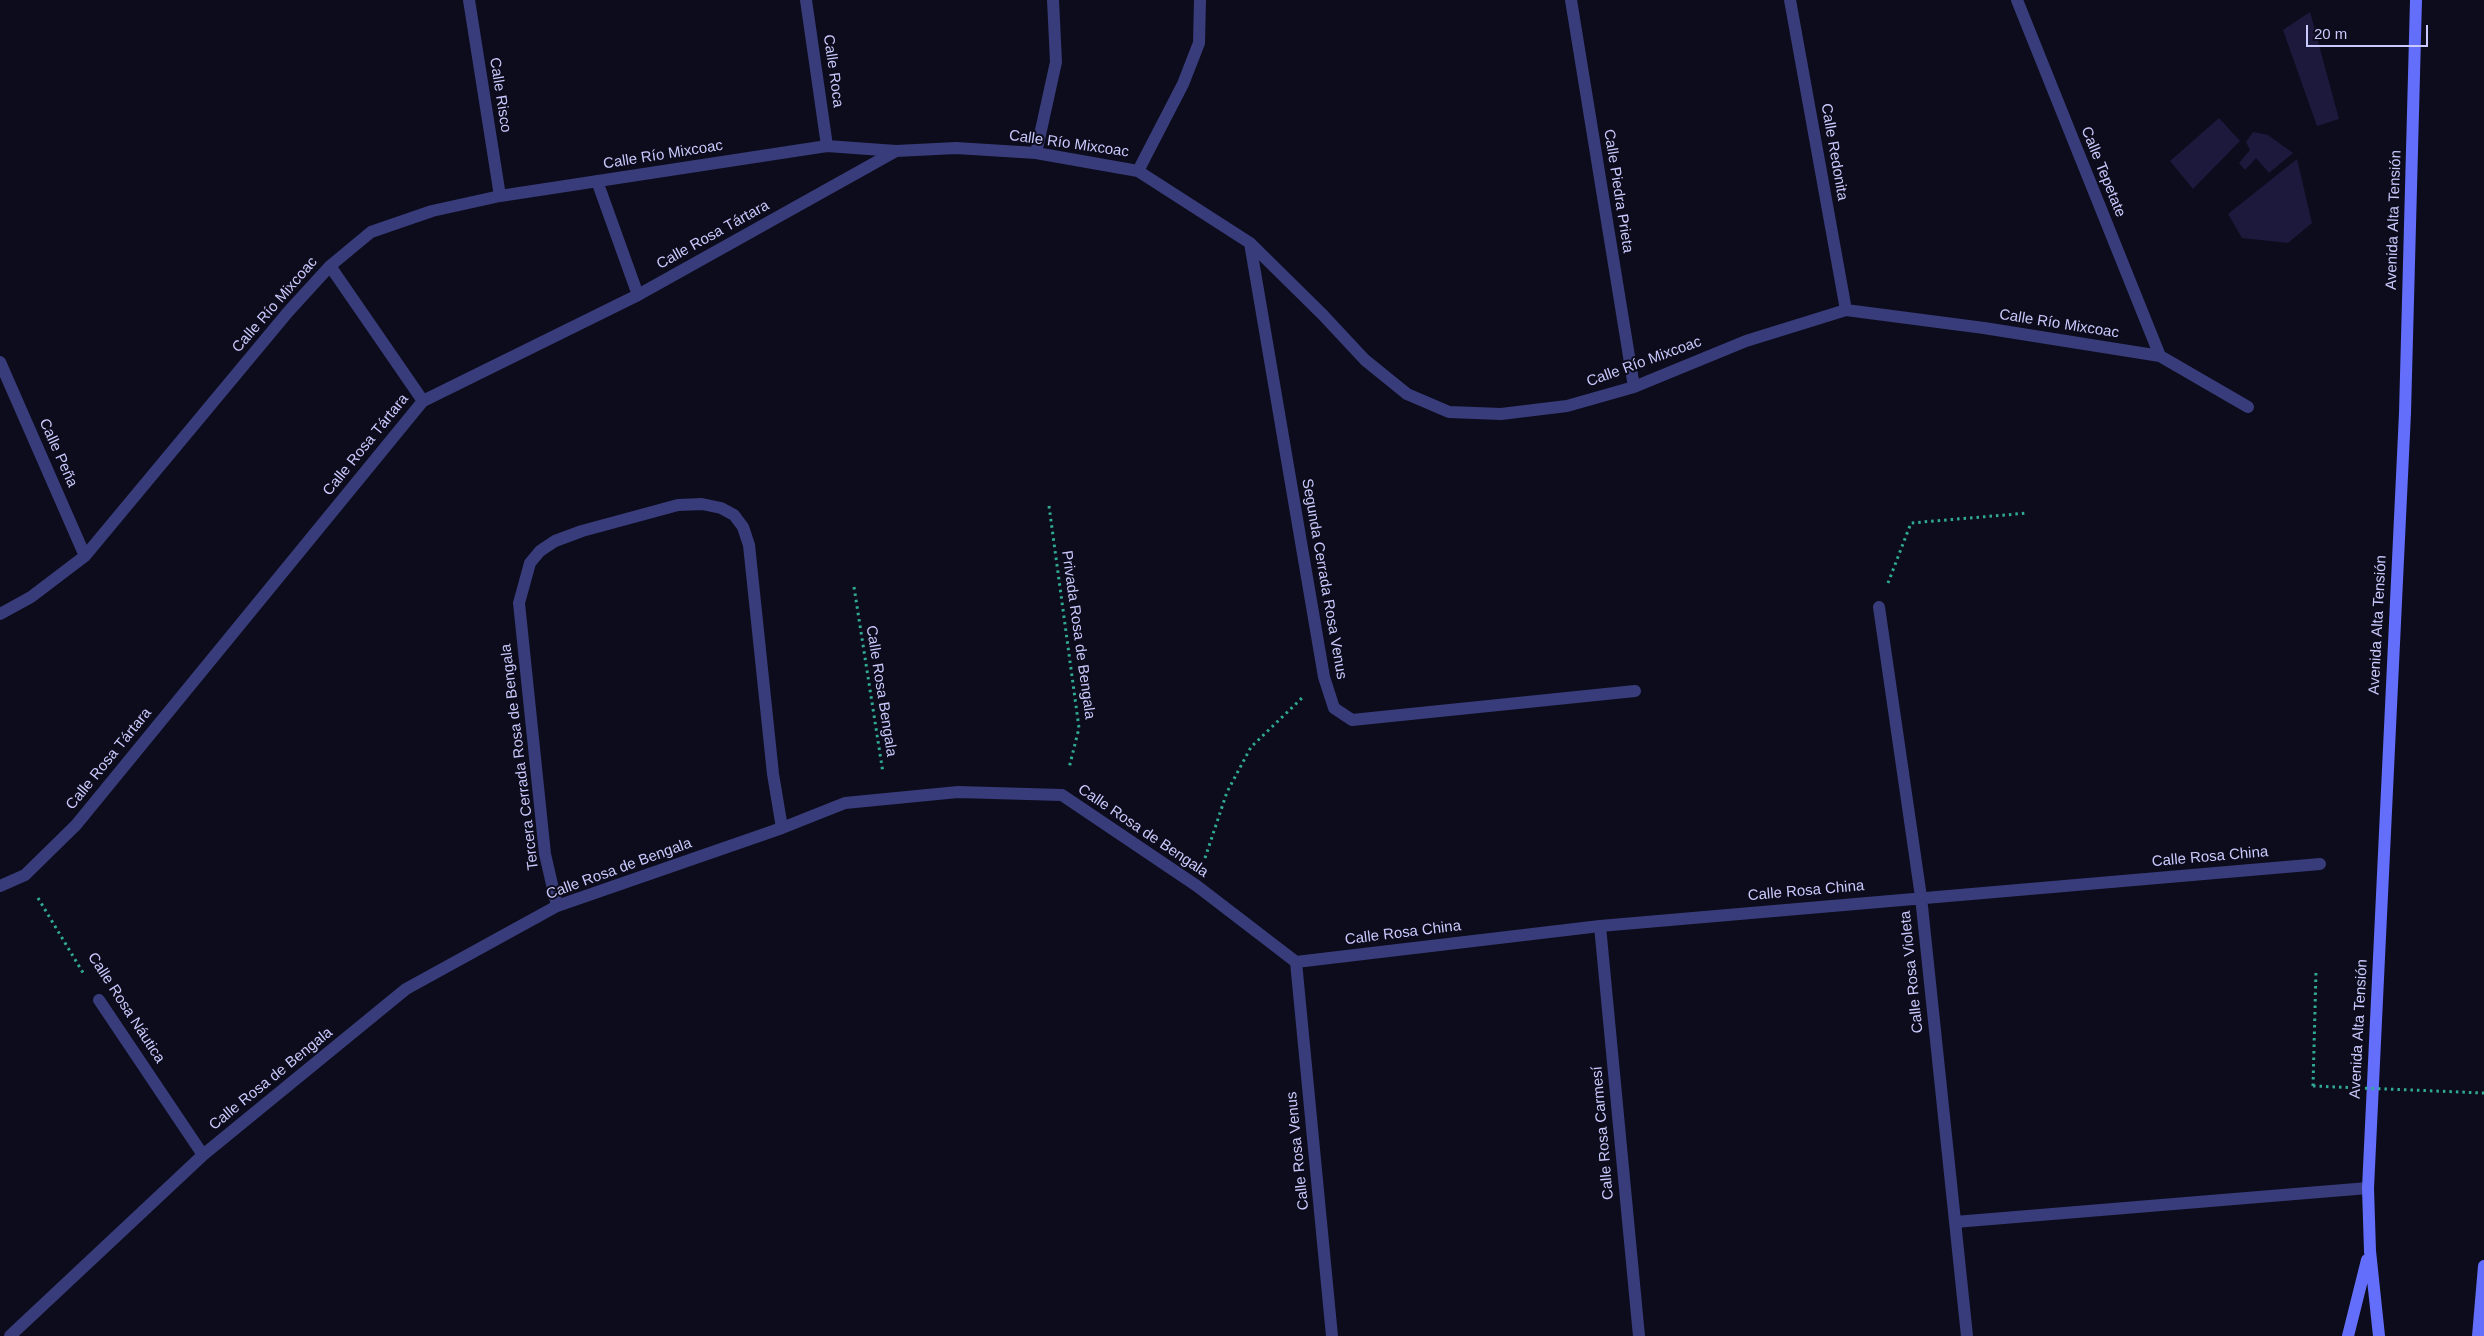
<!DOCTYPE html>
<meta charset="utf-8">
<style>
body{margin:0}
#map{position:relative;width:2484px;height:1336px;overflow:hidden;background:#0d0c1c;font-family:Arial,sans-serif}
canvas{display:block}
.scale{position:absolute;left:2306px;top:25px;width:122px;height:22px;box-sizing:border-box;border:2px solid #c9c9fd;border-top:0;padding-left:6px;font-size:15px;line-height:18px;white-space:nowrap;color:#c9c9fd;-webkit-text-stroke:4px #0d0c1c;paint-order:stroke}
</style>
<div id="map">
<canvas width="2484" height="1336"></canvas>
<div class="scale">20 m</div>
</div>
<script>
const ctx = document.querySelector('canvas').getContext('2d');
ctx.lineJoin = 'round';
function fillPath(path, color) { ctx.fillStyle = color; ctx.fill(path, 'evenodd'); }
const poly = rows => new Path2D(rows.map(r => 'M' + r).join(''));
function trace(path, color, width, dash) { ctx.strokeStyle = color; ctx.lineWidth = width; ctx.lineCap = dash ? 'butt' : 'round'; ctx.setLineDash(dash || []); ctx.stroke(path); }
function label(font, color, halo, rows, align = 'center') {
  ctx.font = font + ' Arial,sans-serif'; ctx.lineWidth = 4; ctx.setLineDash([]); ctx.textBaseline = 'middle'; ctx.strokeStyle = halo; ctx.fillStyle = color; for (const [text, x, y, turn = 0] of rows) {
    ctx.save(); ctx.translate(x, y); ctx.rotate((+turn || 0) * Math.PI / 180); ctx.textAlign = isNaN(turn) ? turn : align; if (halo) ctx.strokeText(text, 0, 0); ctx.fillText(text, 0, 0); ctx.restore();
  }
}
fillPath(poly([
 [2310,12,2339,119,2317,126,2283,30],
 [2219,118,2240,141,2193,189,2170,161],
 [2253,132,2268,135,2293,153,2269,173,2256,158,2245,170,2239,163,2250,150,2246,142],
 [2297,159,2312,223,2288,243,2242,238,2228,214]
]), '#1c193d');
trace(poly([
 [1049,506,1079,728,1069,768],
 [1888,583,1911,523,2028,513],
 [854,587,883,773],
 [1205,858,1227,792,1251,747,1302,698],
 [38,898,85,976],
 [2313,1086,2316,971]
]), '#30aa96', 3, [2.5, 4]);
trace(poly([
 [469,0,500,196],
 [806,0,827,146],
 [1571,0,1634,387],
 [1790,0,1846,310],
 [2017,0,2160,356],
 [1036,153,1056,62,1053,0],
 [1138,171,1183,84,1199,43,1200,0],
 [597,181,638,295],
 [1250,243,1324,677,1334,708,1352,720,1635,691],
 [330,266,423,401],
 [0,362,85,556],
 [1879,607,1921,897,1967,1336],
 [0,614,31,597,85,556,288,312,330,266,371,232,432,211,500,196,827,146,896,151,956,148,1036,153,1138,171,1250,243,1323,315,1365,360,1407,394,1449,412,1501,414,1567,406,1634,387,1746,341,1846,310,1984,328,2160,356,2248,407],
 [0,886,25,875,76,825,423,401,638,295,896,151],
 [557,906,545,854,519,603,530,563,540,551,555,541,582,531,678,505,702,504,721,508,734,515,743,527,749,545,773,774,782,828],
 [1600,926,1639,1336],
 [1296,962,1600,926,2320,864],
 [1296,962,1332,1336],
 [99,1000,203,1155],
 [1955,1222,2368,1188],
 [10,1336,203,1155,406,989,557,906,782,828,845,803,958,792,1062,795,1197,886,1296,962]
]), '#383c7a', 12);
trace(poly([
 [2348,1336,2367,1260],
 [2379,1336,2370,1251,2368,1188,2405,413,2416,0],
 [2478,1336,2484,1266]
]), '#636efa', 12);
trace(poly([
 [2313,1086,2484,1093]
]), '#30aa96', 3, [2.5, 4]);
label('15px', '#c9c9fd', '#0d0c1c', [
 ["Calle Roca",833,71,82],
 ["Calle Risco",500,95,81],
 ["Calle Río Mixcoac",1069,144,8],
 ["Calle Redonita",1834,152,80],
 ["Calle Río Mixcoac",663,155,-9],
 ["Calle Tepetate",2103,172,68],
 ["Calle Piedra Prieta",1618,191,81],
 ["Avenida Alta Tensión",2394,220,-88],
 ["Calle Rosa Tártara",713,235,-29],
 ["Calle Río Mixcoac",275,305,-49],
 ["Calle Río Mixcoac",2059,324,9],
 ["Calle Río Mixcoac",1644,362,-20],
 ["Calle Rosa Tártara",366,445,-51],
 ["Calle Peña",58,453,66],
 ["Segunda Cerrada Rosa Venus",1324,579,80],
 ["Avenida Alta Tensión",2378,625,-87],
 ["Privada Rosa de Bengala",1078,635,82],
 ["Calle Rosa Bengala",881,691,81],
 ["Tercera Cerrada Rosa de Bengala",520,757,-97],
 ["Calle Rosa Tártara",109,759,-51],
 ["Calle Rosa de Bengala",1143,831,34],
 ["Calle Rosa China",2210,857,-5],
 ["Calle Rosa de Bengala",619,869,-20],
 ["Calle Rosa China",1806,891,-5],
 ["Calle Rosa China",1403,933,-7],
 ["Calle Rosa Violeta",1912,972,-96],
 ["Calle Rosa Náutica",126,1008,57],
 ["Avenida Alta Tensión",2359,1029,-87],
 ["Calle Rosa de Bengala",271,1079,-39],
 ["Calle Rosa Carmesí",1603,1133,-95],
 ["Calle Rosa Venus",1298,1151,-96]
]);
</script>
